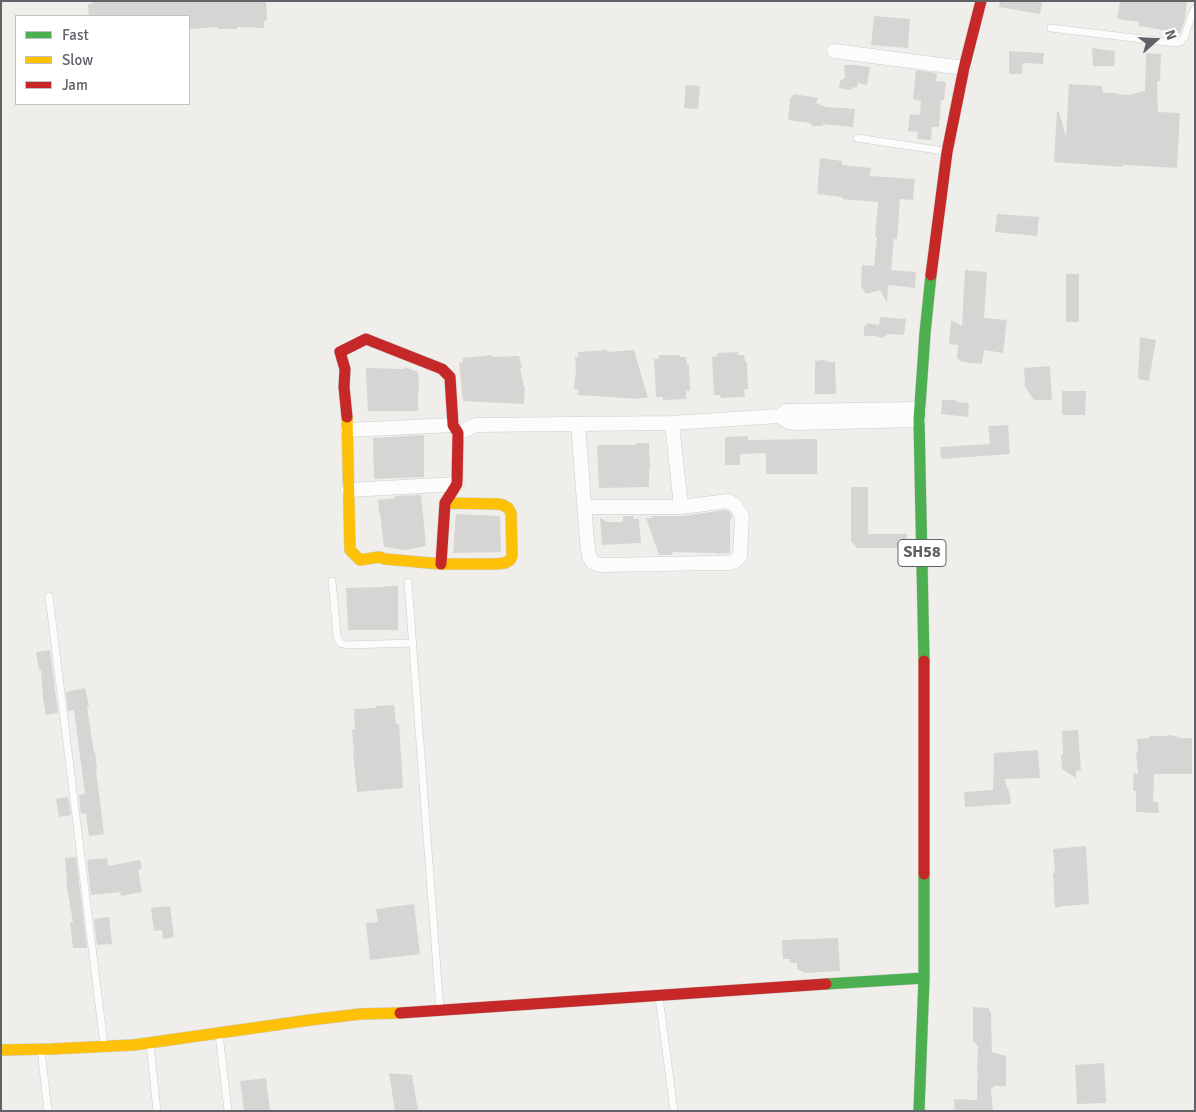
<!DOCTYPE html>
<style>
body{margin:0}
#map{position:relative;width:1196px;height:1112px;overflow:hidden;background:#efeeea;font-family:Signika,sans-serif}
canvas{display:block}
.frame{position:absolute;inset:0;border:2px solid #5f6368;pointer-events:none}
.legend{position:absolute;left:15px;top:15px;width:175px;height:90px;box-sizing:border-box;background:#fff;border:1px solid #bfc1c3;margin:0;padding:6px 9px;list-style:none;font-size:15px;color:#5f6368}
.legend li{display:flex;align-items:center;gap:10px;height:25px}
.legend b{width:25px;border:1px solid #bfc1c3}
.north{position:absolute;left:1131px;top:15px;width:50px;height:50px;-webkit-text-stroke:4px #fff;paint-order:stroke;rotate:71deg;font-size:14px;font-weight:700;line-height:20px;text-align:center;color:#5f6368}
.north::after{content:'';display:block;margin:auto;width:18px;height:22px;background:#5f6368;clip-path:polygon(50% 0,100% 100%,50% 72%,0 100%)}
</style>
<div id="map">
<canvas width="1196" height="1112"></canvas>
<div class="frame"></div>
<ul class="legend">
<li><b style="height:6px;background:#4caf50"></b>Fast</li>
<li><b style="height:6px;background:#ffc107"></b>Slow</li>
<li><b style="height:6px;background:#c62828"></b>Jam</li>
</ul>
<div class="north">N</div>
</div>
<script>
const ctx = document.querySelector('canvas').getContext('2d');
ctx.lineJoin = 'round';
function fillPath(path, color) { ctx.fillStyle = color; ctx.fill(path, 'evenodd'); }
const poly = rows => new Path2D(rows.map(r => 'M' + r).join(''));
function trace(path, color, width, dash) { ctx.strokeStyle = color; ctx.lineWidth = width; ctx.lineCap = dash ? 'butt' : 'round'; ctx.setLineDash(dash || []); ctx.stroke(path); }
function label(font, color, halo, rows, align = 'center') {
  ctx.font = font + ' Signika,sans-serif'; ctx.lineWidth = 5; ctx.setLineDash([]); ctx.textBaseline = 'middle'; ctx.strokeStyle = halo; ctx.fillStyle = color; for (const [text, x, y, turn = 0] of rows) {
    ctx.save(); ctx.translate(x, y); ctx.rotate((+turn || 0) * Math.PI / 180); ctx.textAlign = isNaN(turn) ? turn : align; if (halo) ctx.strokeText(text, 0, 0); ctx.fillText(text, 0, 0); ctx.restore();
  }
}
fillPath(poly([
 [92,1,266,1,267,20,264,21,264,28,237,27,237,29,218,29,218,27,189,29,189,16,89,16,88,4,93,4],
 [1000,1,1042,1,1040,14,999,7],
 [1120,1,1187,1,1185,19,1180,33,1139,26,1139,22,1117,19],
 [874,16,910,19,908,48,871,45],
 [1092,48,1115,51,1114,66,1093,66],
 [1009,51,1044,53,1043,64,1023,63,1022,74,1009,74],
 [1146,53,1161,54,1160,81,1157,81,1158,112,1180,113,1177,168,1123,165,1123,167,1054,162,1057,112,1059,112,1066,137,1069,84,1102,86,1103,93,1114,93,1118,94,1129,95,1145,91],
 [844,65,855,65,870,67,867,85,858,83,857,88,852,87,851,90,839,88,840,81,845,78],
 [916,70,937,73,936,81,946,82,944,100,941,100,939,127,932,127,931,140,917,139,918,132,908,131,910,114,920,115,921,101,913,99],
 [686,85,700,86,698,109,684,108],
 [794,94,818,98,816,103,826,107,855,109,853,127,823,124,823,126,812,126,811,123,788,120,790,99],
 [820,158,842,161,842,165,871,168,870,176,915,179,913,200,900,199,897,239,894,239,891,270,916,272,915,288,888,285,887,303,880,290,866,294,861,286,862,265,874,266,877,237,875,237,878,202,842,199,842,197,817,194],
 [997,214,1039,217,1037,236,995,232],
 [965,270,987,272,984,318,1007,320,1003,353,984,350,982,364,962,362,957,358,958,345,949,344,951,320,962,326],
 [1066,274,1079,274,1079,322,1066,322],
 [880,317,906,319,904,335,889,334,881,338,875,336,864,336,864,327,868,323,879,325],
 [1140,337,1156,340,1149,381,1138,379],
 [607,350,607,352,634,350,648,398,639,398,639,399,578,395,578,389,574,389,576,371,575,357,578,357,578,352],
 [738,352,738,355,744,355,745,361,747,362,748,389,744,389,745,397,721,398,720,395,714,395,712,357,718,356,717,353],
 [492,355,492,357,519,356,522,368,520,369,524,387,525,387,524,404,463,401,459,363,463,362,463,358],
 [659,355,680,355,680,357,686,357,687,364,689,364,690,391,686,391,686,399,663,400,663,397,656,397,654,359,659,359],
 [823,360,829,362,835,362,836,394,815,394,815,361],
 [1050,366,1052,400,1034,400,1025,387,1024,368],
 [405,367,418,372,419,392,418,392,418,411,368,411,366,368,405,369],
 [1062,391,1086,391,1085,415,1062,415],
 [942,400,955,400,958,402,969,403,968,417,941,414],
 [1008,425,1010,454,941,459,940,447,990,444,988,426],
 [424,435,424,477,374,479,373,438],
 [748,436,748,440,817,439,817,474,766,474,766,453,740,454,740,465,725,465,725,437],
 [636,443,649,443,650,468,649,468,649,487,599,488,597,445,636,445],
 [851,487,868,487,868,534,907,534,907,548,857,548,851,541],
 [421,495,426,546,406,550,384,547,380,513,379,513,378,500,395,498,395,496],
 [726,510,730,512,732,516,732,519,730,519,730,553,717,554,717,553,673,552,672,555,659,555,646,518,652,518,652,516,682,516],
 [456,514,500,516,501,552,453,553],
 [623,516,633,516,634,519,639,519,641,543,602,545,600,518,608,522,623,522],
 [385,586,398,586,398,630,348,630,346,588,385,587],
 [50,650,58,713,46,715,43,698,41,670,39,670,36,652],
 [85,688,89,706,87,706,94,752,95,752,97,769,96,769,104,834,89,836,86,813,81,814,79,795,85,794,74,710,68,711,66,692],
 [394,705,396,724,399,724,403,788,357,792,353,752,354,752,352,730,355,729,354,709,376,708,376,706],
 [1078,730,1081,770,1076,771,1076,778,1062,769,1061,755,1063,755,1062,731],
 [1169,735,1175,736,1180,738,1192,738,1192,774,1154,774,1153,802,1158,802,1159,813,1136,812,1136,791,1133,791,1134,772,1138,775,1136,752,1138,752,1137,739,1150,738,1149,736,1168,736],
 [1038,750,1040,778,1004,779,1010,794,1011,804,965,807,964,792,993,790,994,753],
 [68,797,71,815,59,817,56,799],
 [1086,846,1089,904,1064,906,1055,908,1053,873,1055,873,1053,849],
 [76,857,87,948,73,948,70,922,73,922,66,883,67,883,65,858],
 [107,858,108,866,140,860,142,869,138,870,142,892,121,896,120,892,91,895,87,860],
 [414,904,420,954,370,960,366,923,378,922,376,909],
 [170,906,174,937,163,939,162,930,154,931,151,908],
 [109,917,112,944,97,945,94,919],
 [838,938,840,971,805,973,797,969,797,963,790,963,790,959,783,959,782,940],
 [973,1007,989,1008,989,1011,991,1012,992,1052,1006,1056,1006,1086,993,1086,993,1089,991,1089,993,1111,955,1111,954,1099,977,1100,977,1079,978,1077,977,1068,978,1047,973,1040],
 [1104,1063,1106,1103,1077,1104,1075,1065],
 [389,1073,412,1075,418,1111,395,1111],
 [266,1078,270,1111,244,1111,240,1081]
]), '#d6d5d3');
const lane = poly([
 [1051,28,1175,43,1180,42,1184,38,1192,14,1195,9],
 [857,138,944,151],
 [332,581,337,636,340,643,347,645,413,643],
 [408,582,440,1010],
 [49,596,104,1045],
 [659,997,674,1111],
 [219,1034,228,1111],
 [150,1044,157,1111],
 [41,1050,48,1111]
]);
const street = poly([
 [834,51,964,68],
 [919,420,796,423,788,422,779,416,787,411,920,409],
 [672,423,681,507],
 [578,424,587,541,589,556,593,563,601,565,718,563,729,563,735,561,740,556,742,516,736,506,728,501,681,507,585,507],
 [348,430,453,425],
 [458,433,476,425,672,423,779,416],
 [348,490,457,484]
]);
const fast = poly([
 [924,661,919,420,925,333,931,275],
 [826,984,924,978],
 [919,1111,924,978,924,874]
]);
const slow = poly([
 [347,417,350,550,360,560,379,557,385,559,441,564,495,564,505,563,510,560,512,556,511,513,508,508,503,505,498,504,445,503],
 [1,1050,51,1049,134,1045,310,1020,360,1014,400,1013]
]);
const jam = poly([
 [931,275,947,152,964,68,981,1],
 [347,417,344,387,345,369,340,352,366,339,442,369,450,377,453,425,458,433,457,484,445,503,441,564],
 [924,661,924,874],
 [400,1013,826,984]
]);
trace(lane, '#cbcccc', 8);
trace(street, '#cbcccc', 15);
trace(fast, '#cacacb', 12);
trace(slow, '#cacacb', 12);
trace(jam, '#cacacb', 12);
trace(lane, '#fdfcfc', 7);
trace(street, '#fdfcfc', 14);
trace(fast, '#4caf50', 11);
trace(slow, '#ffc107', 11);
trace(jam, '#c62828', 11);
for (const [x, y, w] of [
 [922,553,48]
]) { const box = new Path2D(); box.roundRect(x - w / 2, y - 13.5, w, 27, 4); ctx.fillStyle = '#fff'; ctx.fill(box); trace(box, '#5f6368', 1); }
label('bold 16px', '#5f6368', null, [
 ["SH58",922,553]
]);
</script>
